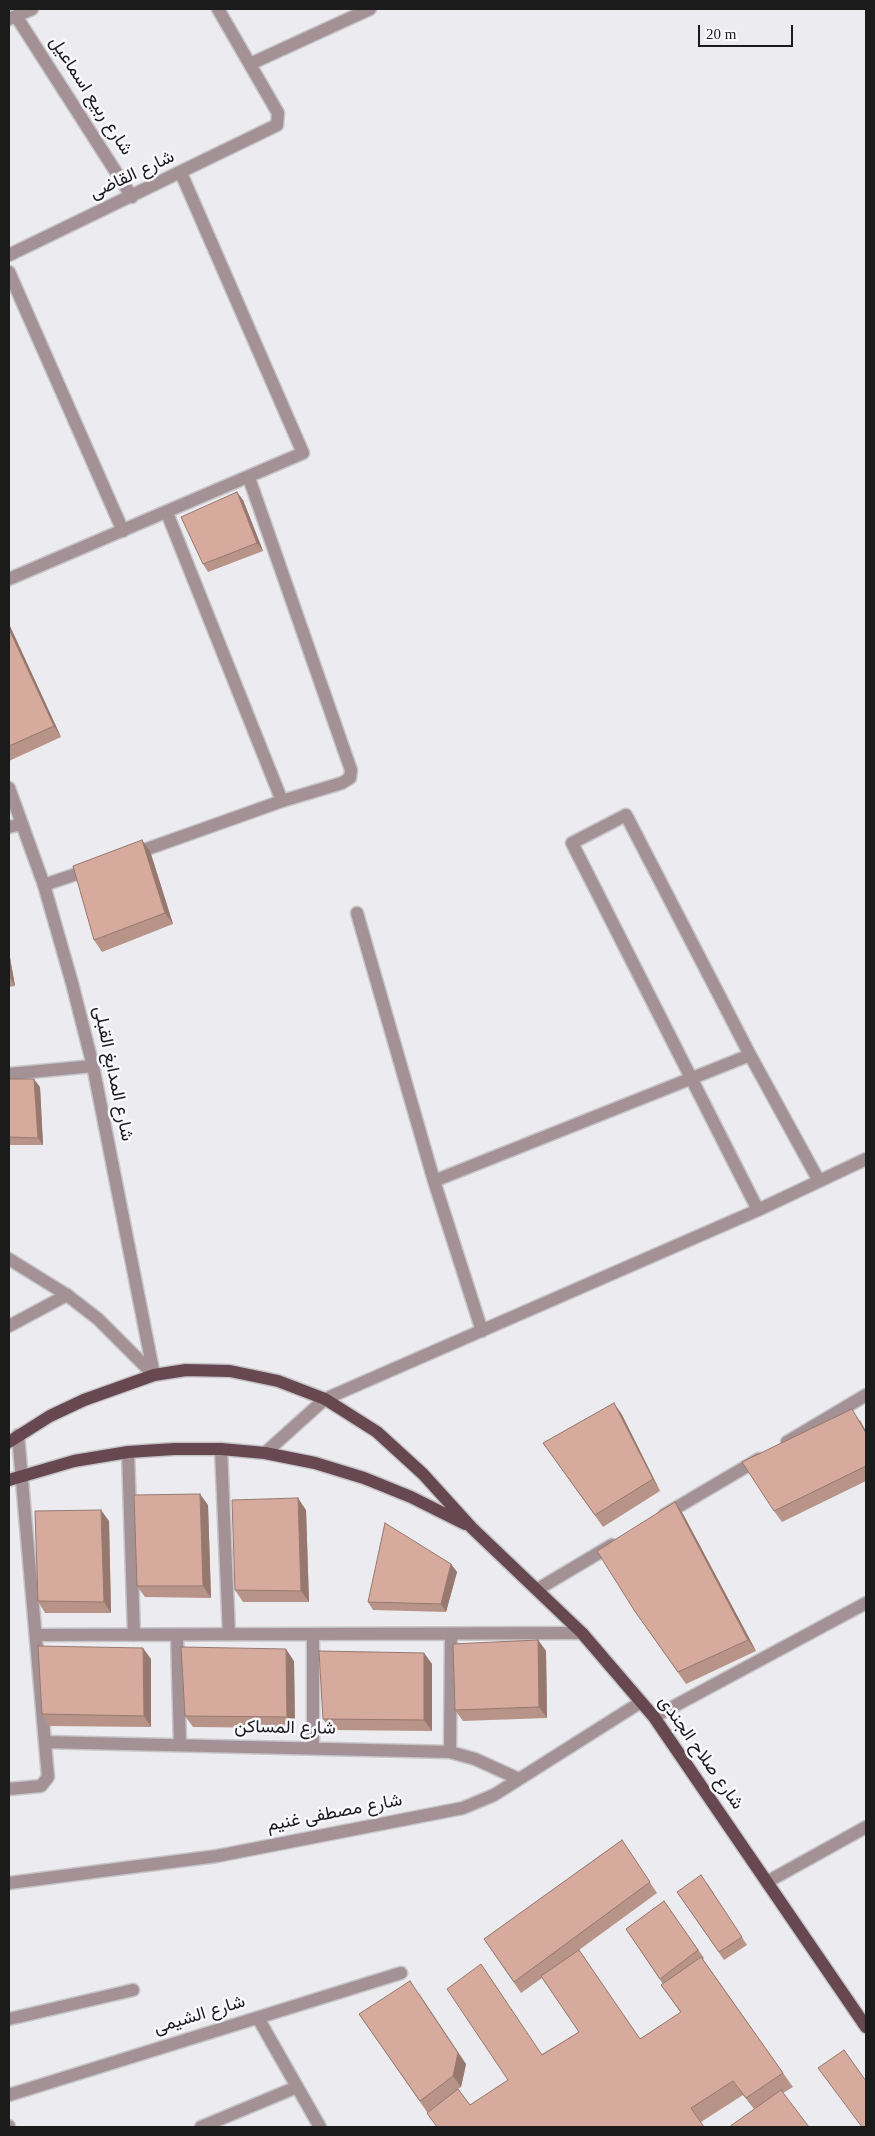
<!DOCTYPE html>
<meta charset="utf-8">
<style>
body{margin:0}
#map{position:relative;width:875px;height:2136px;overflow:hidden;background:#ecebef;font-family:Georgia,serif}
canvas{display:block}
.frame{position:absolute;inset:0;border:10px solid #1b1b1c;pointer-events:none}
.scale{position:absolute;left:698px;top:25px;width:95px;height:22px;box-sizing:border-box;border:2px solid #1b1b1c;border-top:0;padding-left:6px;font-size:15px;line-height:18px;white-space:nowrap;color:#1b1b1c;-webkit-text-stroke:4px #f9f8fc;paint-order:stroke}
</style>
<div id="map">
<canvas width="875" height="2136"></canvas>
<div class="frame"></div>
<div class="scale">20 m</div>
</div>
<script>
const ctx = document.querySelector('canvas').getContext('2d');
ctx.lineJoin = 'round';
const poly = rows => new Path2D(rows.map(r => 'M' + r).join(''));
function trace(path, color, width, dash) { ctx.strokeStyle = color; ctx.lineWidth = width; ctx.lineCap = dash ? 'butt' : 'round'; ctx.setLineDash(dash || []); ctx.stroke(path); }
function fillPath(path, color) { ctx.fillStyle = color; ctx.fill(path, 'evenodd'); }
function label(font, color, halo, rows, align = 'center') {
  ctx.font = font + ' Georgia,Vazirmatn,serif'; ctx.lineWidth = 5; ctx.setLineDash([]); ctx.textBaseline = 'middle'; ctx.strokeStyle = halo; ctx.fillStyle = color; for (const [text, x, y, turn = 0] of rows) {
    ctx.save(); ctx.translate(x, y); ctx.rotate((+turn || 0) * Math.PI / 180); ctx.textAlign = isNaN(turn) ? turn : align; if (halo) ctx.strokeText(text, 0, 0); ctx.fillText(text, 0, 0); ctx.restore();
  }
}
const service = poly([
 [9,1326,67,1295]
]);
const minor = poly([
 [16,16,132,197],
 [9,19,32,9],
 [250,64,370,9],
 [9,255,277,125,278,113,218,9],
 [9,272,123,531],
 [167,513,282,801],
 [9,579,303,453,181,173],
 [9,827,22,824],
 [133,854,282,801,342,783,350,778,351,770,249,478],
 [44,885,91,869],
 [357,913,434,1181,482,1331],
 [9,1074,93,1066],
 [434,1181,750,1055],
 [758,1210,572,843,626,815,750,1055,819,1181],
 [787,1442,866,1395],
 [221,1449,229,1634],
 [128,1452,134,1635],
 [265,1453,325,1399,758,1210,866,1159],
 [664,1515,759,1459],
 [538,1589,612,1545],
 [313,1634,313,1748],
 [36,1635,582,1633],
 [177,1635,180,1745],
 [654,1717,866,1603],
 [45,1742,450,1752,475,1759,519,1779],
 [450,1752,451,1634],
 [9,1789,41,1786,48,1777,18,1435],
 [767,1882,866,1827],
 [9,1883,217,1856,463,1808,494,1795,641,1702],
 [258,2018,320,2127],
 [9,2019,133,1990],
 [9,2095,401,1973],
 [9,2126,9,2127],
 [201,2127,297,2087]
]);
const tertiary = poly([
 [9,788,44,885,72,983,93,1066,154,1375],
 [9,1259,67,1295,98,1319,154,1375]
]);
const primary = poly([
 [9,1442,50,1416,84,1400,154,1375,186,1370,230,1371,278,1381,325,1399,377,1432,423,1474,472,1528,582,1633,654,1717,866,2027],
 [9,1480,74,1461,128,1452,174,1449,221,1449,265,1453,315,1463,364,1478,411,1497,465,1524]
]);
trace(service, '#c6c6c9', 15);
trace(minor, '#c6c6c9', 15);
trace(tertiary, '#c6c6c9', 15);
trace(primary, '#c6c6c9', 15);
trace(service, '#a49196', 12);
trace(minor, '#a49196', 12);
trace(tertiary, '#a49196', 12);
trace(primary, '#674851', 12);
fillPath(poly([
 [243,500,263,551,208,572,203,564],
 [9,624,61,737,9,761],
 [150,851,173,924,102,952,94,940],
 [9,952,15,986,9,987],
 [9,1079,40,1087,43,1145,9,1145],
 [614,1403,622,1415,660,1491,603,1527,543,1443],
 [860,1420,866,1431,866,1481,782,1522,774,1511],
 [208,1505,211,1598,145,1597,137,1586],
 [306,1510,309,1602,243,1602,235,1590],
 [683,1514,756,1651,686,1684,634,1610],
 [109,1521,111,1613,45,1613,38,1601],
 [451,1564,457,1572,446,1612,373,1610,368,1602],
 [538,1640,546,1651,547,1718,463,1721,455,1710],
 [424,1653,432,1664,432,1731,331,1730,323,1719],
 [151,1659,151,1727,50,1726,42,1714],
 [294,1661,295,1728,193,1727,185,1716],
 [622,1840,657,1893,579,1950,640,2039,681,2013,661,1985,663,1984,626,1929,664,1901,704,1958,703,1959,793,2087,783,2093,754,2109,743,2095,701,2122,427,2112,359,2014,466,2064,461,2087,458,2089,470,2105,508,2080,542,2054,579,2032,542,1978,521,1993,484,1939],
 [707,1883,747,1945,724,1960,677,1892]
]), '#b89388');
fillPath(poly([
 [237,492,243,500,263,551,257,543],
 [9,624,61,737,54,726,9,629],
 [142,840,150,851,173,924,165,913],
 [9,952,15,986,9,976],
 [34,1079,40,1087,43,1145,38,1138],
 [614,1403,622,1415,660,1491,653,1479],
 [852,1409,866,1431,866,1433],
 [200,1494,208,1505,211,1598,203,1586],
 [298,1498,306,1510,309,1602,301,1591],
 [675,1502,683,1514,756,1651,748,1640],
 [101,1510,109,1521,111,1613,104,1602],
 [451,1564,457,1572,446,1612,441,1604],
 [538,1640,546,1651,547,1718,539,1707],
 [143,1648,151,1659,151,1727,144,1716],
 [286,1649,294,1661,295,1728,287,1717],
 [424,1653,432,1664,432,1731,424,1720],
 [418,1992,466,2064,461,2087,453,2076]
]), '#96786f');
const building = poly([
 [237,492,257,543,203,564,181,517,237,492],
 [9,629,54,726,9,746,9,629],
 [142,840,165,913,94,940,73,866,142,840],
 [9,1079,34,1079,38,1138,9,1137,9,1079],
 [614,1403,653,1479,595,1515,543,1443,614,1403],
 [852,1409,866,1433,866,1466,774,1511,742,1462,852,1409],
 [200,1494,203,1586,137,1586,134,1495,200,1494],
 [298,1498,301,1591,235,1590,232,1500,298,1498],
 [675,1502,748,1640,678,1672,634,1610,597,1551,675,1502],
 [101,1510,104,1602,38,1601,35,1511,101,1510],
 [385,1523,451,1564,441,1604,368,1602,385,1523],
 [538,1640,539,1707,455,1710,453,1644,538,1640],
 [38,1646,143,1648,144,1716,42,1714,38,1646],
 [181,1647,286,1649,287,1717,185,1716,181,1647],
 [319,1651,424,1653,424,1720,323,1719,319,1651],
 [622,1840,650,1882,514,1982,484,1939,622,1840],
 [701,1875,742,1937,719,1952,677,1892,701,1875],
 [664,1901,698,1950,660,1979,626,1929,664,1901],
 [579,1950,640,2039,681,2012,661,1985,701,1957,783,2073,746,2098,733,2081,691,2108,704,2127,437,2127,427,2113,458,2089,470,2105,508,2080,447,1989,481,1964,542,2055,579,2032,541,1976,579,1950],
 [410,1981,458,2053,453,2076,420,2101,359,2014,410,1981],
 [844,2050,866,2081,866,2127,862,2127,818,2068,844,2050],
 [781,2090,809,2127,729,2127,781,2090]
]);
fillPath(building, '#d6ab9e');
trace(building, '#96786f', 1);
label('18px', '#1b1b1c', '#f9f8fc', [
 ["شارع ربيع اسماعيل",89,97,57],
 ["شارع القاضى",133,177,-25],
 ["شارع المدابغ القبلى",111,1074,78],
 ["شارع المساكن",285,1730,1],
 ["شارع صلاح الجندى",699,1754,55],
 ["شارع مصطفى غنيم",335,1815,-11],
 ["شارع الشيمى",200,2017,-17]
]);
</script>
